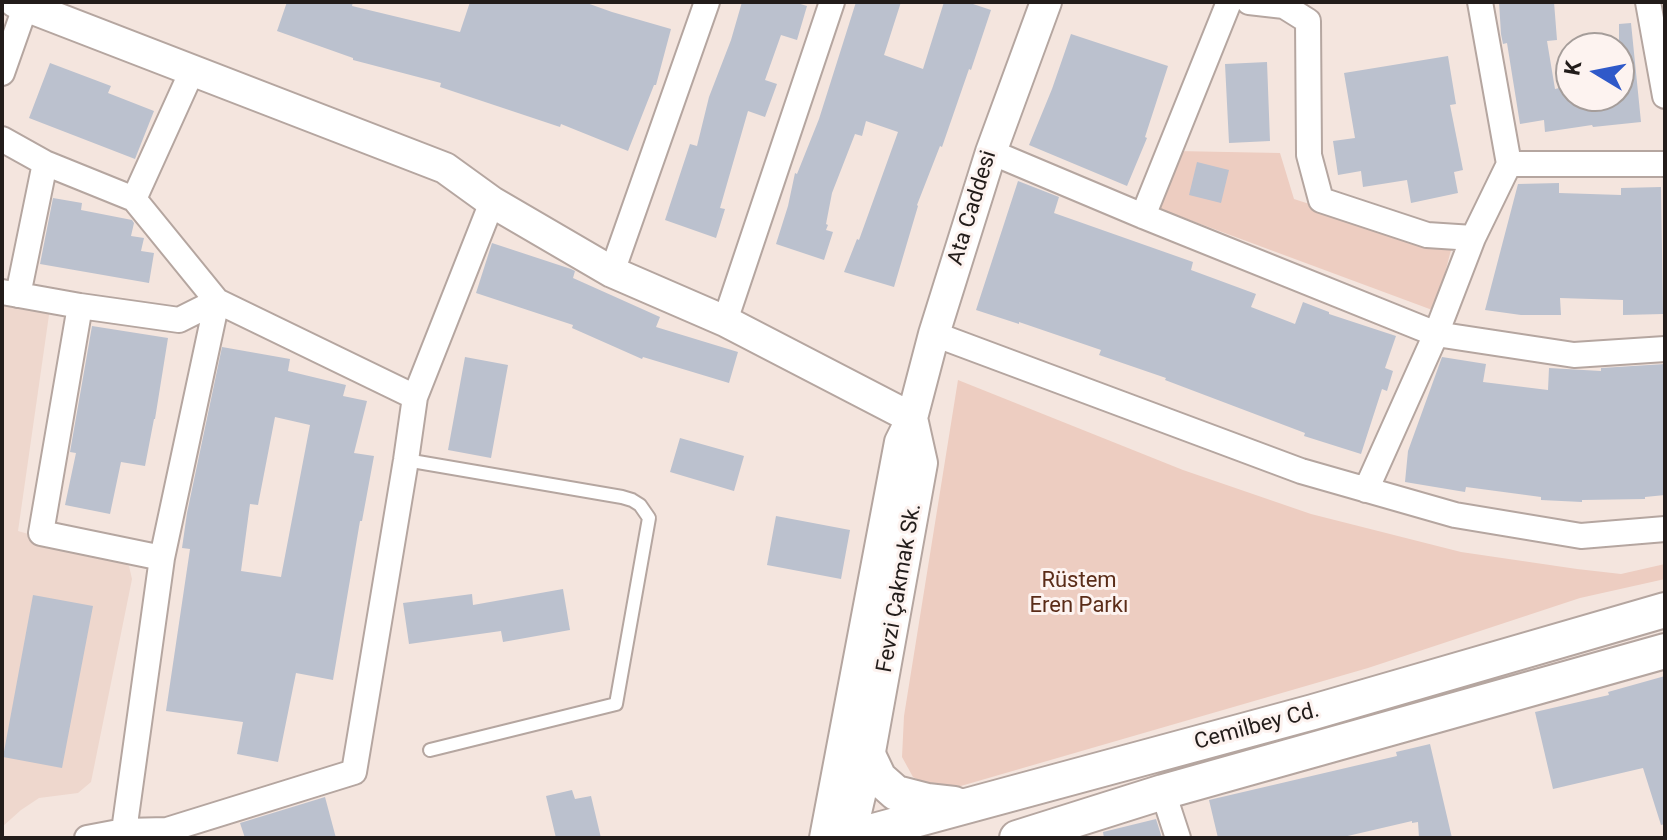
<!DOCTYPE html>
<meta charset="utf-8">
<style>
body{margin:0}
#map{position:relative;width:1667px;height:840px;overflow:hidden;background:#f4e5de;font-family:Roboto,sans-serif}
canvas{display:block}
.frame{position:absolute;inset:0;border:4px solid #221c1a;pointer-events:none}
.north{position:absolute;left:1555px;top:32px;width:80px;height:80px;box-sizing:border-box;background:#fdf3f0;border:2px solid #a59d9a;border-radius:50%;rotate:280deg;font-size:22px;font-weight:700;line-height:32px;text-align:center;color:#221c1a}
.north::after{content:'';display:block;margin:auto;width:28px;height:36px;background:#2f59c9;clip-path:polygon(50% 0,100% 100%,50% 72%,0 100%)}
</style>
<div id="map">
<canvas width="1667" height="840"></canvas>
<div class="frame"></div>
<div class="north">K</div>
</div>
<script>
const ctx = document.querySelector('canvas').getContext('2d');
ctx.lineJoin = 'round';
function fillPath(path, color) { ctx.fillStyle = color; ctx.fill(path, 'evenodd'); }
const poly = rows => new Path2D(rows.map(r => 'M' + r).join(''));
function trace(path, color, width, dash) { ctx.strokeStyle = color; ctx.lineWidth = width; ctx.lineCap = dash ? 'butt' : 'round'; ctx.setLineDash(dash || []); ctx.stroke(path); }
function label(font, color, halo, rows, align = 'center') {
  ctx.font = font + ' Roboto,sans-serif'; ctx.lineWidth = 6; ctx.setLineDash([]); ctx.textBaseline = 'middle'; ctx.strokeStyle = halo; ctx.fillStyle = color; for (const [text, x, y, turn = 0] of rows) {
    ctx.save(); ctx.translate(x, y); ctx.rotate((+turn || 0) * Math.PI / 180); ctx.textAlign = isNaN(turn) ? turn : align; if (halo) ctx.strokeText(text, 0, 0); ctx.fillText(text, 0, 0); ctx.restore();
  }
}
fillPath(poly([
 [2,300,50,308,18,531,118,560,129,566,132,579,91,782,78,793,39,798,21,810,2,827]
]), '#eed7cd');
fillPath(poly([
 [1175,151,1280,153,1294,199,1451,250,1435,311,1160,209],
 [958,380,1183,470,1311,514,1461,552,1577,569,1621,574,1665,564,1665,579,1580,598,1368,668,947,790,925,783,913,777,902,757,904,716]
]), '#edcdc1');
fillPath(poly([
 [287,2,353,2,352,6,460,32,470,2,584,2,612,12,671,29,656,85,654,85,628,151,561,124,560,127,440,87,441,83,353,60,353,58,277,31],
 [742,2,794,2,807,6,797,40,781,35,765,80,777,84,765,117,748,111,720,208,725,209,716,238,665,220,690,144,697,146,709,97,731,40],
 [856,2,901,2,884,55,923,69,944,2,967,2,991,10,971,70,969,69,942,147,940,146,917,205,918,206,894,287,844,272,857,239,859,240,898,132,866,121,862,136,855,134,832,193,826,224,828,225,826,230,833,232,824,260,776,244,788,206,795,173,797,174,819,119],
 [1499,2,1554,2,1557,40,1547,41,1555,89,1568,86,1569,96,1619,96,1619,24,1631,23,1641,122,1593,127,1592,125,1545,132,1544,120,1520,124,1507,43,1503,44,1501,34],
 [1071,34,1168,66,1145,137,1147,138,1127,186,1029,145,1052,89],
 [1448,56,1456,104,1450,105,1463,170,1454,172,1458,193,1411,203,1407,180,1363,187,1361,171,1338,175,1333,141,1355,138,1344,73],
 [1267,62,1270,141,1229,143,1225,64],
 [50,63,111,86,108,93,154,111,135,159,29,118],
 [1197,162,1229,170,1221,203,1189,195],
 [1018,181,1059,197,1054,213,1193,262,1191,270,1256,294,1251,307,1295,324,1303,302,1329,312,1329,314,1396,336,1385,368,1393,371,1387,391,1382,389,1361,454,1304,436,1305,433,1165,380,1166,378,1099,355,1101,350,1019,322,1019,324,976,310],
 [1559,183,1559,193,1621,195,1621,188,1661,187,1663,314,1623,315,1623,300,1560,298,1561,315,1521,315,1485,310,1518,184],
 [53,198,82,203,81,210,132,220,134,223,131,236,144,238,141,251,154,253,149,283,40,264],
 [492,243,571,269,575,271,573,278,660,317,656,327,738,352,729,383,643,357,642,359,572,328,573,325,476,293],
 [92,326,168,338,155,419,154,419,145,466,121,462,110,514,65,505,76,453,70,452],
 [222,347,290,359,288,371,346,385,343,396,367,401,354,453,374,456,362,521,360,521,333,680,296,673,278,762,237,754,243,722,166,711,190,549,182,548,187,513],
 [275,417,310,425,281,577,241,571,250,504,258,505],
 [465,357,508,365,491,458,448,450],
 [1442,357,1486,364,1483,382,1548,390,1549,368,1601,371,1601,368,1665,364,1665,495,1645,497,1645,499,1582,500,1582,502,1541,500,1541,497,1466,487,1465,492,1405,482,1408,451],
 [680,438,744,456,734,491,670,472],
 [776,516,850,530,841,579,767,565],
 [563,589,570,630,503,642,501,631,409,644,403,603,472,594,473,605],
 [33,595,93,606,62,768,3,757],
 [1665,676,1665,824,1661,825,1643,768,1553,789,1535,712,1609,695,1608,692],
 [1430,744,1452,838,1419,838,1418,822,1412,823,1412,821,1339,838,1218,838,1209,800,1397,756,1396,752],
 [572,790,575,799,591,796,601,838,556,838,546,796],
 [325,797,336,838,245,838,240,823],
 [1156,819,1162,838,1104,838,1103,832]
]), '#bbc1ce');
const service = poly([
 [406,460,622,497,632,500,640,505,649,518,616,704,430,750]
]);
const minor = poly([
 [1249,2,1284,6,1308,21,1309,155,1321,200,1427,235,1473,238],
 [1648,2,1665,96],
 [2,73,27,2],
 [2,139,45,163,134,199,217,301,415,397],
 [991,152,1143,216,1436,334,1574,355,1665,349],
 [1509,164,1665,164],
 [134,199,192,71],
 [1143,216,1229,2],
 [612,272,707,2],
 [2,292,80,306,179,320,217,301],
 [18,295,45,163],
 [80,306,41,533,162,558],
 [725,321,832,2],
 [934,334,1301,471,1455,515,1581,536,1665,529],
 [1366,490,1436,334,1473,238,1509,164,1480,2],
 [1163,792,1178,838],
 [87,838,124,831,167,830,354,772,406,460,415,397,492,202],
 [127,838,124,831,162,558,217,301]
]);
const tertiary = poly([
 [15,2,445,168,492,202,612,272,725,321,912,418],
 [825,838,900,442,912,418,934,334,991,152,1046,2],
 [850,838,869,757,922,463,912,418]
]);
const secondary = poly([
 [869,757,879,778,896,793,927,801,954,804],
 [848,838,1313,712,1665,610],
 [1017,838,1163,792,1665,651]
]);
trace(service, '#b5a6a0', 16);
trace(minor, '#b5a6a0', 28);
trace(tertiary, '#b5a6a0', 34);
trace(secondary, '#b5a6a0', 38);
trace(service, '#fff', 12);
trace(minor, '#fff', 24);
trace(tertiary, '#fff', 30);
trace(secondary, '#fff', 34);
label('22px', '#221c1a', '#fdf3f0', [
 ["Ata Caddesi",973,208,-73],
 ["Fevzi Çakmak Sk.",900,588,-80],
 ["Cemilbey Cd.",1257,727,-15]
]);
label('22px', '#5a2c18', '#fdf3f0', [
 ["Rüstem",1079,581],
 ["Eren Parkı",1079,606]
]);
</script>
